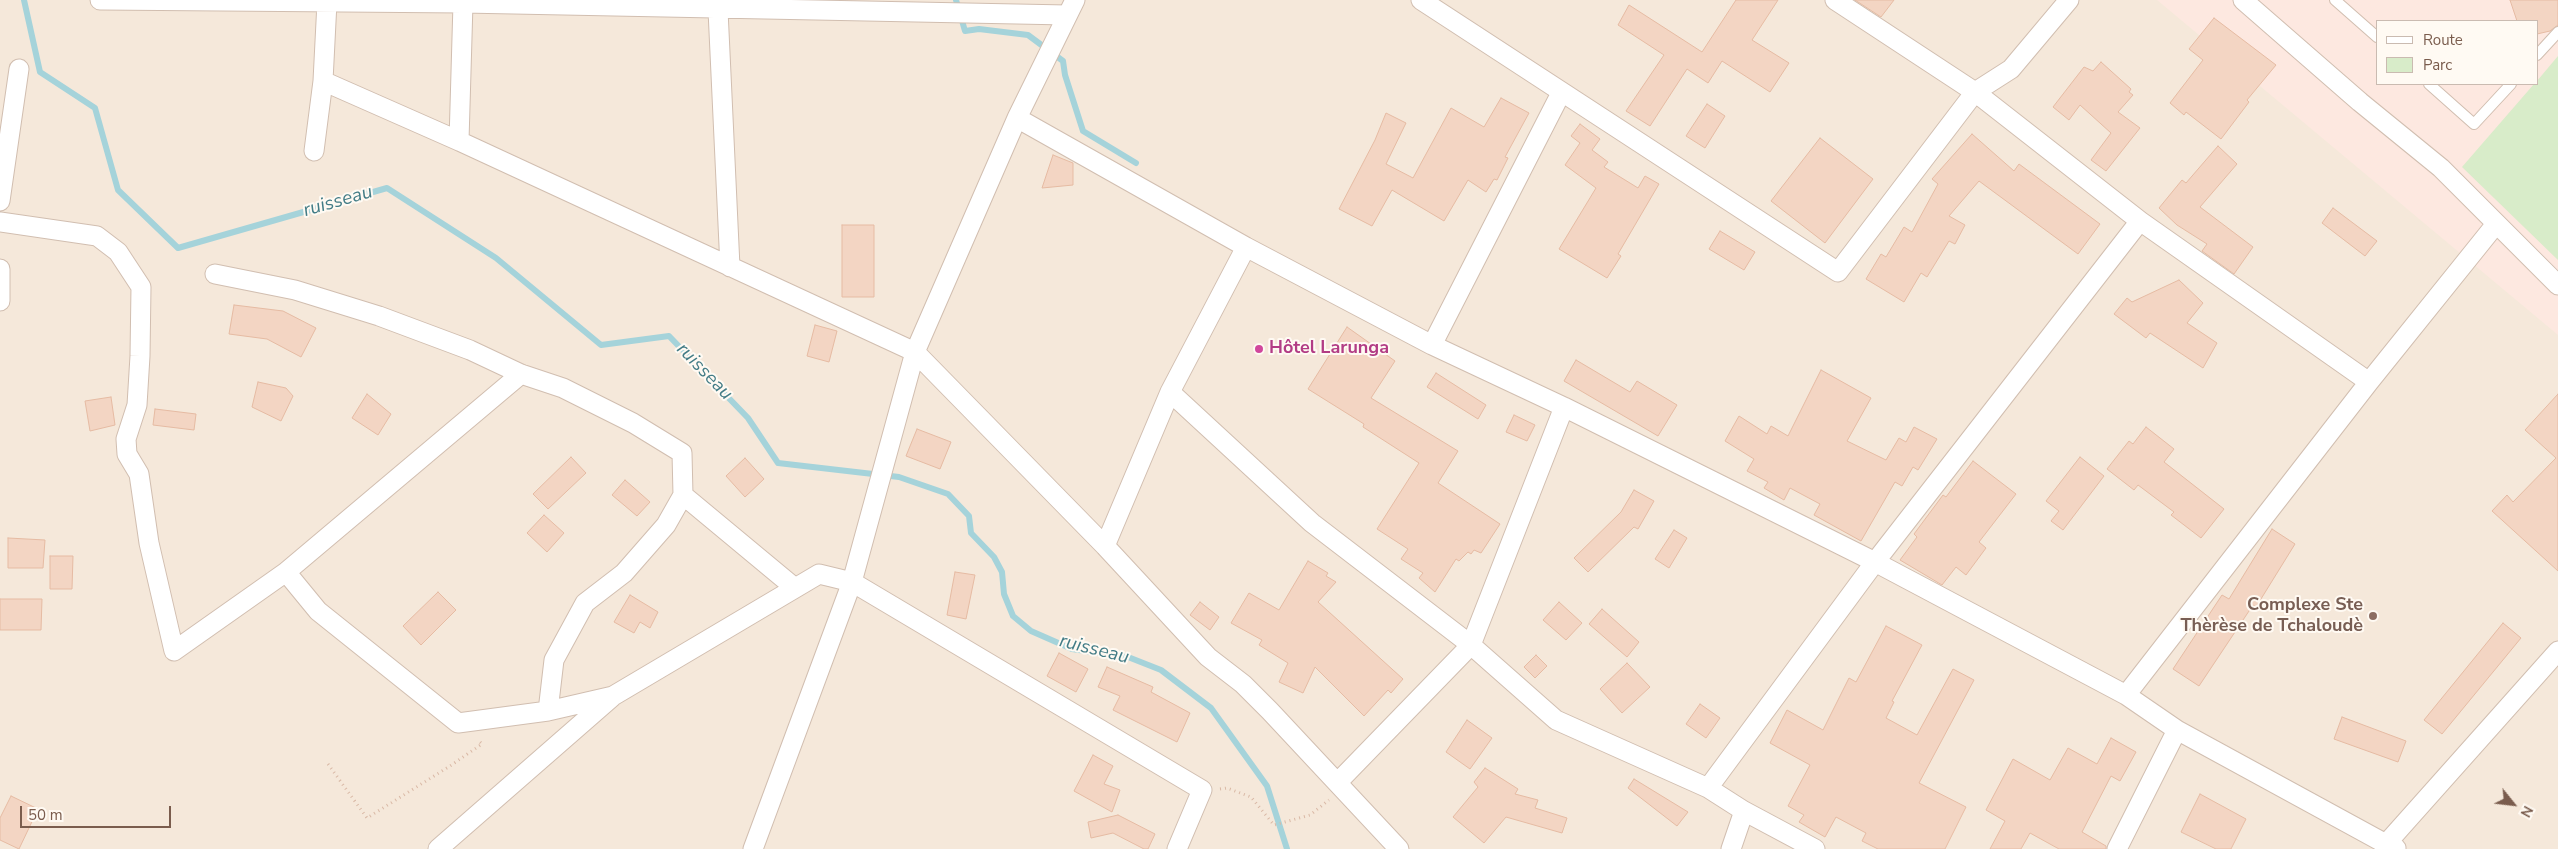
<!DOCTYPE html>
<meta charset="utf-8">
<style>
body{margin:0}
#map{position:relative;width:2558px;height:849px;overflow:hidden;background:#fdf6ec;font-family:"Nunito Sans",sans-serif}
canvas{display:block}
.legend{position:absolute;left:2376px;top:20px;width:162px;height:65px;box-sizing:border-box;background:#fffaf3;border:1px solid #cabbb1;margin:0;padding:6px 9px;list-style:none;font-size:15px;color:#7a5c4d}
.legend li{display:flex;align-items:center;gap:10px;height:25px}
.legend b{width:25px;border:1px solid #cabbb1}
.north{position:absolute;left:2488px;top:779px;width:50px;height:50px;-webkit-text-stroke:4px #fffaf3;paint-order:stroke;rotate:119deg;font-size:14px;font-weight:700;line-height:20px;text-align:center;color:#7a5c4d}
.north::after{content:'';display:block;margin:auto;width:18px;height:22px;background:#7a5c4d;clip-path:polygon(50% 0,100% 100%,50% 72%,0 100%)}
.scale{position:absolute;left:20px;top:806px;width:151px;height:22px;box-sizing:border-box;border:2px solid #7a5c4d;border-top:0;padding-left:6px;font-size:15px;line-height:18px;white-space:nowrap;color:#7a5c4d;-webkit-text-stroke:4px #fffaf3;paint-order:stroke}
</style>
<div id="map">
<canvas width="2558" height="849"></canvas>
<ul class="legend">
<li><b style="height:6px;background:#fff"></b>Route</li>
<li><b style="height:14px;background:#d8ecc9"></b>Parc</li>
</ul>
<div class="north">N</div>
<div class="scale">50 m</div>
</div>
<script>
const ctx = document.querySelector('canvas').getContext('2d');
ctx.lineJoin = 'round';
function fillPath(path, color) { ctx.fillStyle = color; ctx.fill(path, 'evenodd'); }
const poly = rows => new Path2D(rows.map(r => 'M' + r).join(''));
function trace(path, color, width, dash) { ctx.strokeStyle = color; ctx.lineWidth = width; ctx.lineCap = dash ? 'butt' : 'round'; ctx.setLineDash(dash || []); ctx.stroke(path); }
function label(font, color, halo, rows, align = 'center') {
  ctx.font = font + ' "Nunito Sans",sans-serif'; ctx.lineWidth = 4; ctx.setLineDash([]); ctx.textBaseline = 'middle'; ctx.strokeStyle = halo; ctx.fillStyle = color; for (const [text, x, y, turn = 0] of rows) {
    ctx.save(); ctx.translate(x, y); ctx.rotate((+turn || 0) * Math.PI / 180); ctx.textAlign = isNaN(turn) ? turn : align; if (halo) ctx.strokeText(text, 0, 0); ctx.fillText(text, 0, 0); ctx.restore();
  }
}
fillPath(poly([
 [0,0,2558,0,2558,849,0,849],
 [2377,21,2537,21,2537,84,2377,84]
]), '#f5e8da');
fillPath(poly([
 [2157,0,2558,0,2558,335],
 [2377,21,2537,21,2537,84,2377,84]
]), '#fde8e0');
fillPath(poly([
 [2558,56,2558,260,2462,167,2534,84,2537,84,2537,81]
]), '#d8ecc9');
trace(poly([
 [24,0,40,72,95,108,118,190,178,248,387,188,496,258,601,345,669,336,748,418,778,463,899,477,948,494,969,516,971,533,994,557,1002,572,1004,594,1013,616,1031,631,1072,649,1128,657,1161,670,1211,708,1267,786,1287,849],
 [956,0,965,31,979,29,1028,35,1063,61,1065,75,1083,131,1136,163]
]), '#a5d3da', 6);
const building = poly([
 [1736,0,1778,0,1752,40,1789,63,1770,92,1722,61,1708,83,1687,69,1650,126,1626,111,1664,55,1618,25,1629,5,1702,52,1736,0],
 [1855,0,1894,0,1881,17,1855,0],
 [2510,0,2558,0,2558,25,2550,31,2537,34,2537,21,2517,21,2510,0],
 [2214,18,2276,65,2247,100,2249,102,2221,139,2186,112,2184,115,2170,103,2203,60,2189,49,2214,18],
 [2101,62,2131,89,2129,92,2133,95,2118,112,2140,128,2106,171,2091,160,2111,133,2080,105,2069,120,2053,107,2084,67,2093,71,2101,62],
 [1501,98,1529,113,1505,157,1508,158,1497,180,1494,179,1486,192,1468,180,1444,221,1392,190,1372,226,1339,209,1375,140,1386,113,1406,123,1386,164,1413,178,1451,108,1484,127,1501,98],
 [1707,104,1725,116,1705,148,1686,136,1707,104],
 [1580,124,1600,139,1592,150,1608,162,1604,167,1638,188,1645,176,1659,184,1618,254,1621,256,1607,278,1559,249,1596,188,1565,165,1580,143,1571,136,1580,124],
 [1972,134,2014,171,2019,164,2100,224,2078,254,1979,181,1949,216,1965,225,1955,244,1949,241,1927,277,1921,273,1904,302,1866,279,1881,254,1886,257,1904,227,1912,232,1938,184,1932,179,1972,134],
 [1820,138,1873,179,1825,243,1771,201,1820,138],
 [2218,146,2237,164,2200,207,2253,247,2234,274,2202,251,2207,244,2177,225,2159,208,2182,180,2186,183,2218,146],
 [1053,155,1073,163,1073,185,1042,188,1053,155],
 [2333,208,2377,241,2365,256,2322,223,2333,208],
 [842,225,874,225,874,297,842,297,842,225],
 [1720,231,1755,252,1744,270,1709,249,1720,231],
 [2179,280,2203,303,2187,323,2217,343,2203,368,2150,333,2146,338,2114,314,2127,298,2132,302,2179,280],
 [234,305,283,311,316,328,301,357,267,339,229,334,234,305],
 [815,325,837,331,829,362,807,356,815,325],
 [1347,327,1395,361,1371,398,1458,451,1438,483,1500,524,1481,553,1474,550,1471,554,1468,552,1459,561,1456,559,1435,592,1419,578,1423,573,1401,559,1408,549,1377,529,1419,463,1363,427,1364,424,1308,389,1347,327],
 [1576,360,1630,392,1637,381,1677,405,1658,436,1564,381,1576,360],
 [1821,370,1871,398,1847,441,1886,460,1899,438,1906,442,1914,427,1937,439,1918,470,1913,467,1902,486,1895,482,1861,541,1814,515,1820,504,1790,488,1784,500,1764,488,1768,482,1747,471,1754,459,1725,441,1739,416,1767,434,1771,426,1788,436,1821,370],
 [1436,373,1486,405,1478,419,1427,387,1436,373],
 [258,382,286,388,293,396,281,421,252,407,258,382],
 [367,394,391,414,378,435,352,418,367,394],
 [2558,394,2558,571,2492,511,2507,495,2513,502,2556,458,2525,430,2558,394],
 [111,397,115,425,90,431,85,401,111,397],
 [155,409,196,414,194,430,153,425,155,409],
 [1514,415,1535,425,1527,441,1506,432,1514,415],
 [2146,427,2174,449,2164,462,2224,509,2201,538,2171,515,2174,512,2138,485,2134,490,2107,469,2129,441,2133,444,2146,427],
 [917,429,951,442,940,469,906,456,917,429],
 [571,457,586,473,548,509,533,494,571,457],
 [2080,457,2104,476,2063,530,2051,521,2059,511,2046,501,2080,457],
 [745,458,764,479,745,497,726,476,745,458],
 [1973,461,2016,494,1979,542,1986,548,1966,575,1956,567,1942,585,1900,560,1917,537,1914,534,1943,495,1946,497,1973,461],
 [625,480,650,502,637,516,612,495,625,480],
 [1634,490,1654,501,1638,529,1634,527,1588,572,1574,558,1621,512,1634,490],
 [544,515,564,533,547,552,527,533,544,515],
 [2272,529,2295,544,2256,607,2253,605,2199,686,2173,669,2222,595,2229,599,2272,529],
 [1674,530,1687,538,1669,568,1655,559,1674,530],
 [8,538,45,540,43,568,8,568,8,538],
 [50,556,73,556,72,589,50,589,50,556],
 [1308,561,1328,573,1326,576,1336,582,1318,602,1403,679,1391,693,1388,690,1364,716,1315,667,1303,693,1279,682,1288,663,1259,645,1262,640,1231,623,1249,593,1279,610,1308,561],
 [955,572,975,575,966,619,947,615,955,572],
 [438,592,456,610,421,645,403,626,438,592],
 [630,595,658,612,650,628,640,622,634,633,614,622,630,595],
 [0,599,42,599,41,630,0,630,0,599],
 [1200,602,1219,617,1210,630,1190,615,1200,602],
 [1559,602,1582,623,1566,640,1543,620,1559,602],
 [1602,609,1639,642,1627,657,1589,624,1602,609],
 [2503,623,2521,638,2442,734,2424,720,2503,623],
 [1886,626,1922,645,1892,701,1894,702,1886,718,1917,735,1953,669,1974,680,1919,783,1966,807,1945,849,1878,849,1862,841,1866,833,1836,817,1825,837,1799,822,1804,815,1788,806,1810,765,1770,743,1787,710,1823,730,1849,678,1856,682,1886,626],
 [1059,653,1088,669,1076,692,1047,676,1059,653],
 [1536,655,1547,666,1535,678,1524,667,1536,655],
 [1627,663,1650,687,1622,713,1600,689,1627,663],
 [1107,667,1153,687,1151,692,1190,713,1177,742,1113,710,1120,696,1098,687,1107,667],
 [1700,704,1720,718,1706,738,1686,724,1700,704],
 [2342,717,2406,741,2398,762,2334,739,2342,717],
 [1467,720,1492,738,1470,769,1446,752,1467,720],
 [2111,738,2136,752,2120,781,2111,776,2082,832,2106,846,2106,849,2059,849,2030,833,2021,849,1990,849,2005,821,1986,810,2013,759,2050,780,2068,748,2097,764,2111,738],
 [1093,755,1113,766,1104,784,1120,790,1112,812,1074,791,1093,755],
 [1485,768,1518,789,1515,794,1538,800,1535,808,1567,818,1562,833,1506,817,1484,843,1453,817,1478,787,1474,782,1485,768],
 [1634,779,1688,812,1677,826,1628,788,1634,779],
 [2200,794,2246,819,2231,849,2216,849,2181,832,2200,794],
 [11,796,38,809,19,849,0,840,0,818,11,796],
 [1118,815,1155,834,1148,849,1144,849,1113,833,1091,838,1088,822,1118,815]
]);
fillPath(building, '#f3d5c3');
trace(building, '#e6bba3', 1);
const lane = poly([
 [2335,0,2377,37],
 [2537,55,2558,32],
 [2429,84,2474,124,2511,84]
]);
const street = poly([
 [100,0,463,3,1067,15],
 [1421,0,1838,272,1975,92,2140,221,1875,562,1708,788],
 [1835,0,1975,92,2011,69,2069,0],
 [2243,0,2360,102,2441,168,2558,285],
 [463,3,459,141,915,352,1105,546,1208,657,1243,684,1270,711,1399,849],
 [718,10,730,267],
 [323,81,459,141],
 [1017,118,1246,247,1432,345,1564,407,1875,562,2126,695,2177,730,2386,844,2386,849],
 [314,151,323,81,327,2],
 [0,201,19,69],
 [2140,221,2369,382],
 [0,222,97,236,118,252,141,287,140,356,137,405,126,439,127,454,139,474,149,543,174,651,286,572],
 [0,269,0,301],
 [215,274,295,290,379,316,470,350,521,374,563,388,633,423,682,453,683,495,795,588],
 [1432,345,1561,93],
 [521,374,286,572,318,611,458,723,548,711,613,696,819,574,852,582,1202,790,1177,849],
 [1170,392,1312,523,1471,645,1556,720,1708,788,1744,811,1815,849],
 [1105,546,1170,392,1246,247],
 [2126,695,2369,382,2496,224],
 [548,711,554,660,585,603,624,573,666,525,683,495],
 [1338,782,1471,645,1564,407],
 [2396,848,2386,844,2558,651],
 [438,849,612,697],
 [753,849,852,582,915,352,1017,118,1075,0],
 [1731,849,1744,811],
 [2117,849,2177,730]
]);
trace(lane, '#d1beb0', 12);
trace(street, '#d1beb0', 21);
trace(poly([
 [328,764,367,818,450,766,482,744,478,740],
 [1220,789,1227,788,1251,797,1274,825,1310,815,1329,800]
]), '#d9b8a5', 3, [1, 4]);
trace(lane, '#fff', 10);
trace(street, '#fff', 19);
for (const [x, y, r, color] of [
 [1259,349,5,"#d1479c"],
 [2373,616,5,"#8d6e63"]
]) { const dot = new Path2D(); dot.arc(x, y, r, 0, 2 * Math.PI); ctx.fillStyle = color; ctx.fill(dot); trace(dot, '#fffaf3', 2); }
label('bold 18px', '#b23c85', '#fffaf3', [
 ["Hôtel Larunga",1269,349]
], 'left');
label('bold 18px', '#785e54', '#fffaf3', [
 ["Complexe Ste",2363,606],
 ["Thèrèse de Tchaloudè",2363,627]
], 'right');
label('italic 19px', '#437c86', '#fffaf3', [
 ["ruisseau",338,202,-16],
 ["ruisseau",704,372,46],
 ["ruisseau",1094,650,14]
]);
</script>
